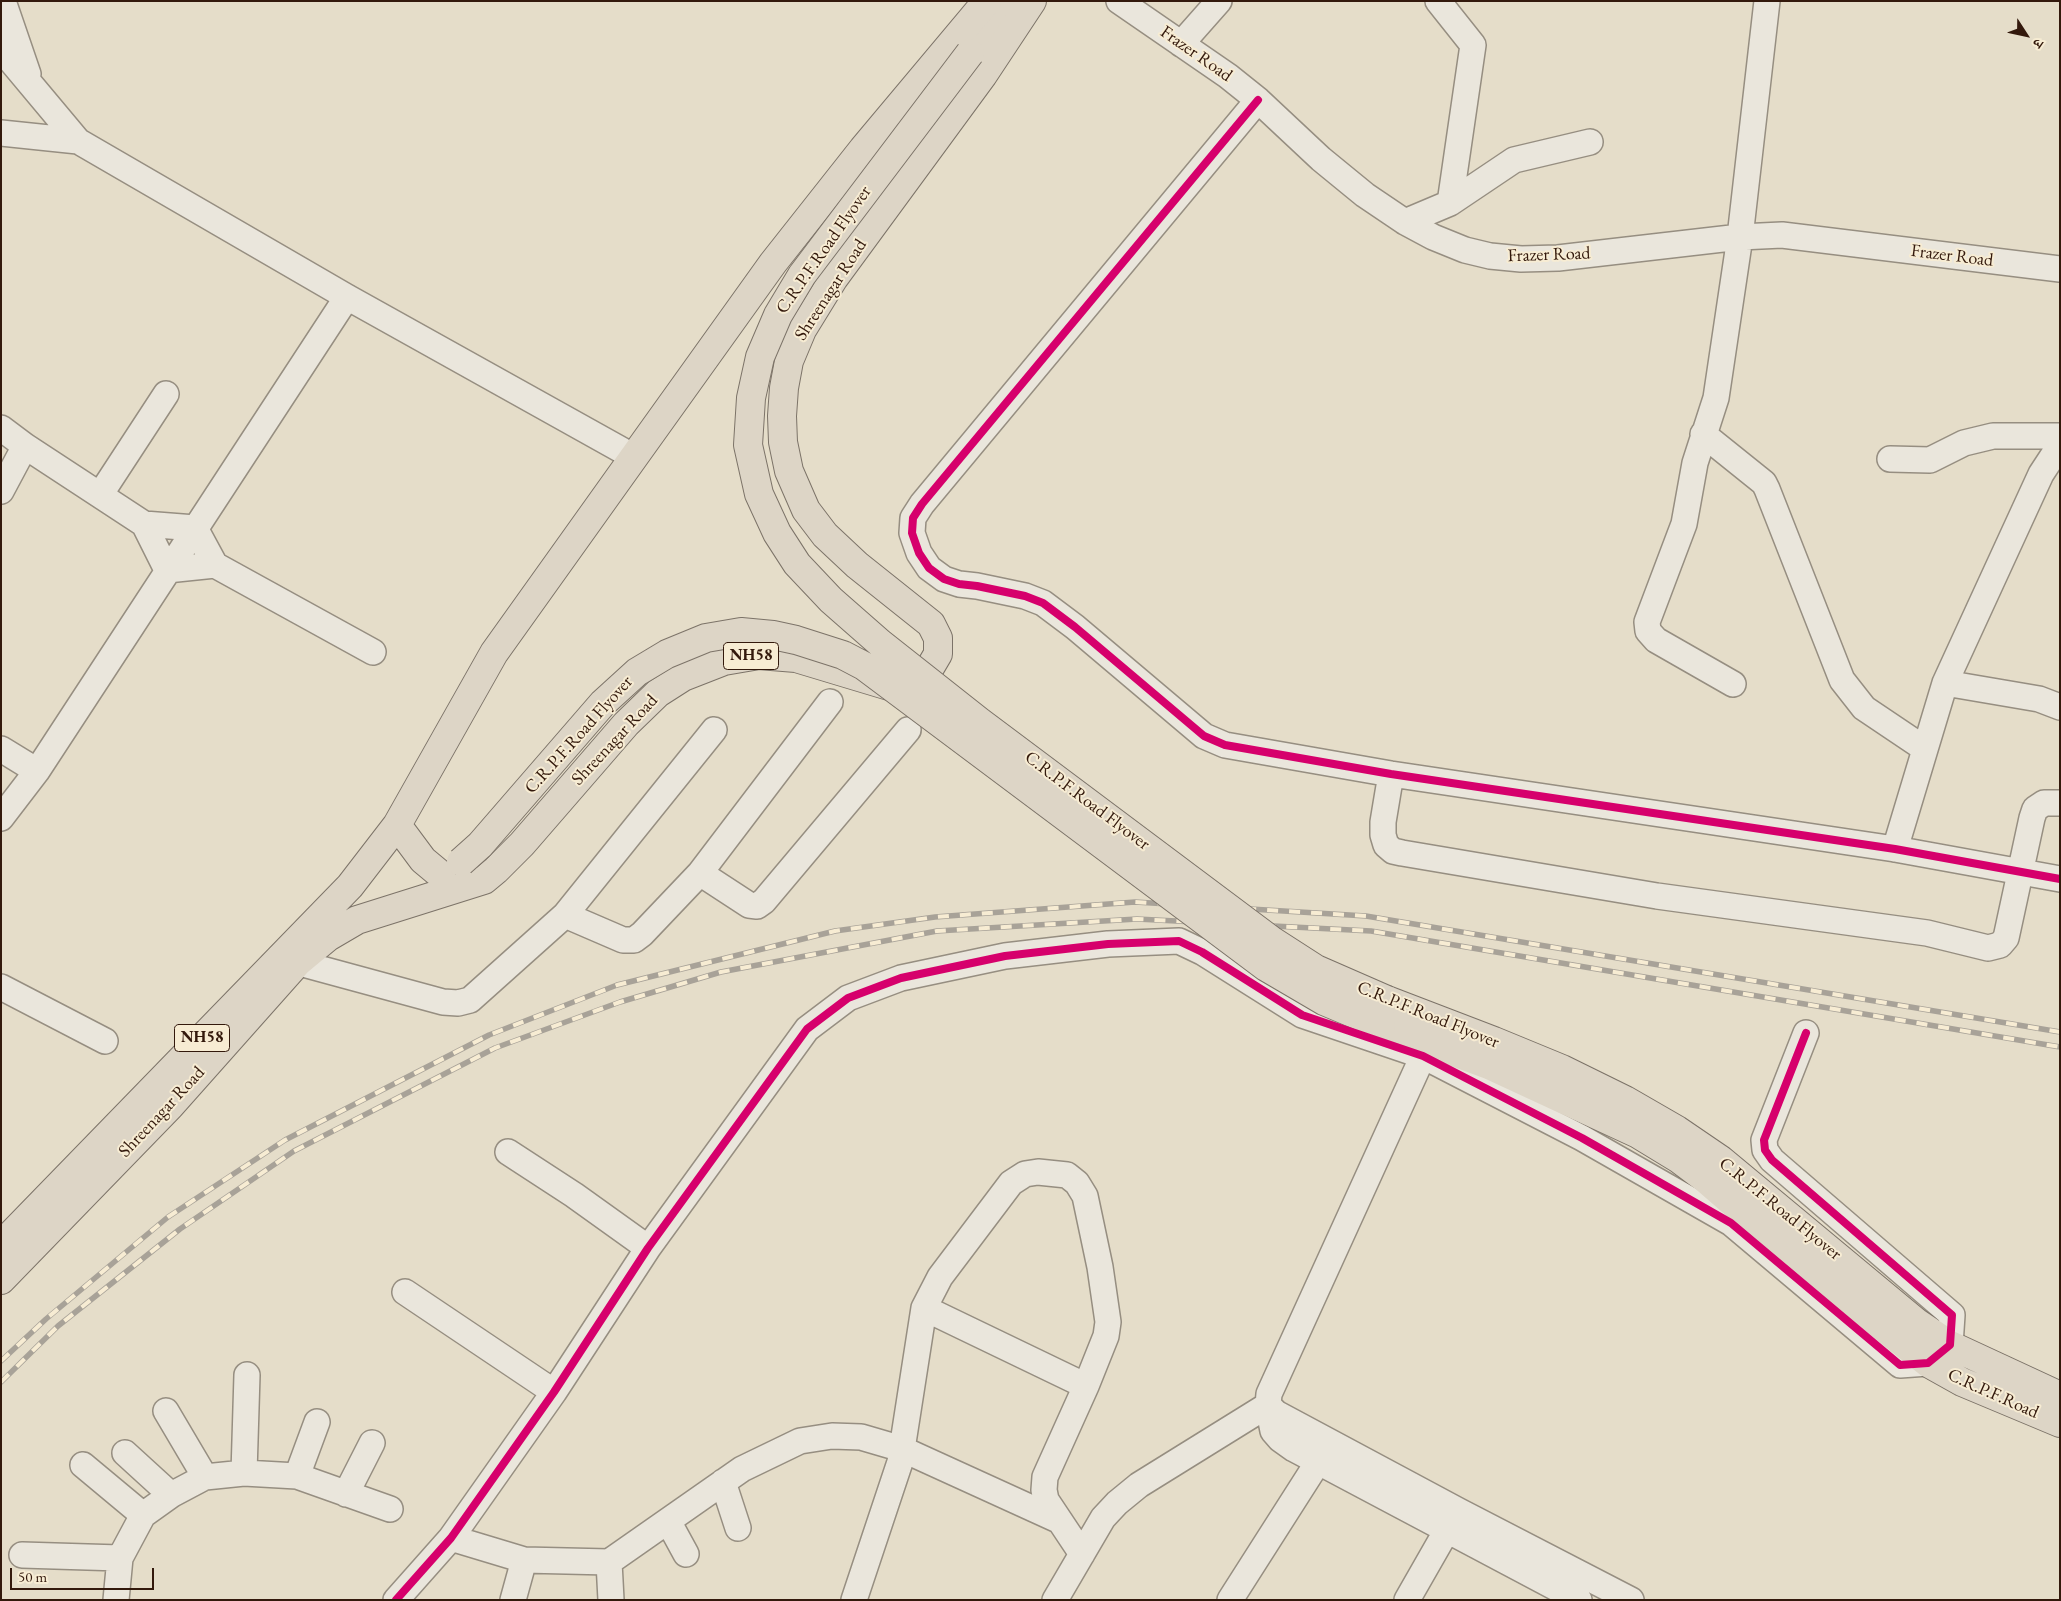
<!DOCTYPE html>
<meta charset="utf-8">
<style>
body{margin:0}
#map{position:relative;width:2061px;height:1601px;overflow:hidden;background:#e5ddc9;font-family:"EB Garamond","Noto Serif Devanagari",serif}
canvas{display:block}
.frame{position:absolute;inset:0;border:2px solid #33190c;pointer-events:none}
.north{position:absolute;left:2001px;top:10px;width:50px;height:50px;-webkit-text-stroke:4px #f7ecd3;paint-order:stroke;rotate:125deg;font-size:14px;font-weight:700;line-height:20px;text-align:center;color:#33190c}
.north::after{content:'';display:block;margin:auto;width:18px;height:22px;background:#33190c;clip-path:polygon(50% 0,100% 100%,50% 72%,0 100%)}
.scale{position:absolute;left:10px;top:1568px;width:144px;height:22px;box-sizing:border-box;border:2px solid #33190c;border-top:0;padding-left:6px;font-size:15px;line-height:18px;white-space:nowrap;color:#33190c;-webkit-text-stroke:4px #f7ecd3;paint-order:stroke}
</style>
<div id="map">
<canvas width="2061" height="1601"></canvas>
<div class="frame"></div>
<div class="north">उ</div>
<div class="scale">50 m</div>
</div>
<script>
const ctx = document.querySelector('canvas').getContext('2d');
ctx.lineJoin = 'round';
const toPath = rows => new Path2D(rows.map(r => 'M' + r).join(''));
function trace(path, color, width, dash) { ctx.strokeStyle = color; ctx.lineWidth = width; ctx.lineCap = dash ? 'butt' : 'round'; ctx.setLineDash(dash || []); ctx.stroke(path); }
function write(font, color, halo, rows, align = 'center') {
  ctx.font = font + ' "EB Garamond",serif'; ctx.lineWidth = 4; ctx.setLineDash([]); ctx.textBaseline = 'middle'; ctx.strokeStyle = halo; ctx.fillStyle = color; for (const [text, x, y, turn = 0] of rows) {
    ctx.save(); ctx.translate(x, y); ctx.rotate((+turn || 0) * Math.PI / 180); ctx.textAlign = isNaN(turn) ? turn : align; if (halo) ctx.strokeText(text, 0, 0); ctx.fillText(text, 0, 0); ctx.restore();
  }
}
const minor = toPath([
 [3,1,28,74],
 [1119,1,1228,76,1258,100,1321,159,1365,195,1405,222,1433,237,1465,250,1490,256,1521,259,1558,258,1740,237,1782,235,2060,269],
 [1438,1,1473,45,1450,203],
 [1181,44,1219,1],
 [1,49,78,141,347,297,634,457],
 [1258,100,922,504,913,518,912,533,919,553,929,568,944,579,959,584,977,586,1025,596,1043,603,1075,627,1204,736,1225,745,1391,774,1895,849,2060,879],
 [1,133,78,141],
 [1405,222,1450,203,1514,160,1590,142],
 [1,428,25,446,144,524,195,528,215,565],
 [1703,434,1764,483,1767,489,1842,680,1864,708,1925,749],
 [1890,459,1930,460,1964,443,1993,436,2060,436],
 [1,491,25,446],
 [100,495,166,394],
 [144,524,167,570,215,565,373,652],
 [1945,683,2039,699,2060,707],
 [1733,684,1656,640,1648,631,1647,622,1684,524,1695,463,1716,398,1740,237,1767,1],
 [1,749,37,771],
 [1391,774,1383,822,1383,835,1386,845,1393,851,1402,853,1657,896,1927,933,1988,948,2000,945,2006,938,2032,818,2035,809,2044,803,2060,803],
 [1,818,37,771,347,297],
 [1895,849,1945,683,2041,474,2060,445],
 [700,873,749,905,757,906,764,901,908,730],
 [565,915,623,940,634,940,642,934,700,873,830,702],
 [281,958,443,1002,458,1003,470,1000,565,915,714,730],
 [1,987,105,1041],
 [1423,1056,1269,1394,1268,1405,1273,1431,1280,1439,1294,1449,1579,1600],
 [508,1152,574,1195,648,1248],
 [405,1292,554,1392],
 [924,1308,1086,1386],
 [1268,1405,1276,1413,1459,1511,1631,1600],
 [166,1411,205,1477],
 [125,1453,171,1495],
 [83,1465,143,1515],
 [244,1473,247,1375],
 [297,1476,317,1422],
 [723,1482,738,1528],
 [346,1494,372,1443],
 [668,1521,686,1554],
 [451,1538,524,1560,609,1562],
 [22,1555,120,1558],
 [116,1600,120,1558,143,1515,171,1495,205,1477,244,1473,297,1476,390,1509],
 [396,1600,451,1538,554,1392,648,1248,807,1029,848,998,901,978,1005,956,1108,944,1179,941,1202,952,1302,1015,1423,1056,1582,1138,1731,1223,1900,1365,1928,1363,1950,1345,1952,1315,1772,1160,1765,1150,1764,1140,1806,1033],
 [513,1600,524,1560],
 [611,1600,609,1562,742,1469,800,1441,832,1436,861,1437,902,1449,1060,1521],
 [854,1600,900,1462,924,1308,940,1277,1011,1183,1025,1174,1038,1172,1067,1175,1077,1183,1085,1196,1100,1267,1108,1322,1106,1336,1086,1386,1045,1477,1044,1490,1046,1500,1082,1554],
 [1055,1600,1103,1518,1117,1503,1139,1485,1268,1405],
 [1230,1600,1318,1462],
 [1407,1600,1447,1530]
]);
const major = toPath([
 [970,53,1005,1],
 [1387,1000,1494,1041,1562,1069,1625,1100,1677,1130,1721,1160,1916,1322,1950,1345,2060,1396],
 [1381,1025,1489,1065,1638,1134,1679,1159,1703,1177,1793,1255,1928,1363,1962,1382,2060,1423]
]);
const highway = toPath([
 [397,825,423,860,441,875],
 [1,1245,350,886,397,825,494,653,634,457,773,263,863,149,987,1],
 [1,1280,170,1106,298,962,328,937,357,920,484,880,496,870,522,844,626,724,658,693,683,677,724,661,759,655,796,658,889,686,905,687,917,683,925,676,938,654,938,638,931,624,857,565,825,535,806,510,789,471,783,442,782,416,784,388,789,361,802,330,834,278,983,75,1032,1]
]);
const rail = toPath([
 [1,1361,46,1319,168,1217,285,1140,489,1035,617,985,835,931,935,917,1135,902,1366,916,2060,1032],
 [1,1382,58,1326,180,1229,294,1151,495,1048,620,1002,721,972,937,931,1137,919,1371,931,2060,1047]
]);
const majorBridge = toPath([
 [970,53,802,275,778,315,760,357,751,398,748,445,759,494,777,533,797,564,831,600,880,643,980,722,1271,940,1316,969,1387,1000],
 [461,862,480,845,603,703,637,672,667,654,706,638,741,632,773,635,796,640,843,655,864,666,1266,967,1324,1001,1381,1025]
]);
const cycleway = toPath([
 [1258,100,922,504,913,518,912,533,919,553,929,568,944,579,959,584,977,586,1025,596,1043,603,1075,627,1204,736,1225,745,1391,774,1895,849,2060,879],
 [396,1600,451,1538,554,1392,648,1248,807,1029,848,998,901,978,1005,956,1108,944,1179,941,1202,952,1302,1015,1423,1056,1582,1138,1731,1223,1900,1365,1928,1363,1950,1345,1952,1315,1772,1160,1765,1150,1764,1140,1806,1033]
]);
const shields = [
 [751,656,55],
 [202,1038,55]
];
const shieldNames = [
 ["NH58",751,656],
 ["NH58",202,1038]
];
const streetNames = [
 ["Frazer Road",1196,54,35],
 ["C.R.P.F.Road Flyover",824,250,-55],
 ["Frazer Road",1549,255,-2],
 ["Frazer Road",1952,256,7],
 ["Shreenagar Road",831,290,-57],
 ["C.R.P.F.Road Flyover",579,735,-48],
 ["Shreenagar Road",615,740,-47],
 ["C.R.P.F.Road Flyover",1087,801,37],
 ["C.R.P.F.Road Flyover",1428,1015,22],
 ["Shreenagar Road",162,1112,-47],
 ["C.R.P.F.Road Flyover",1780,1209,39],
 ["C.R.P.F.Road",1993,1394,24]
];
trace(minor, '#968e81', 28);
trace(major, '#7c7368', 30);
trace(highway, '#7c7368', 30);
trace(minor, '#eae6dc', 25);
trace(major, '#ddd5c6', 28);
trace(highway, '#ddd5c6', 28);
trace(rail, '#a8a298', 5.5);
trace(rail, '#f7ecd3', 4, [11]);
trace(majorBridge, '#7c7368', 30, []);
trace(majorBridge, '#ddd5c6', 28);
trace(cycleway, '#d6006c', 8);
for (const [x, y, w] of shields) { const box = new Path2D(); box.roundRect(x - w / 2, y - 13.5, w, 27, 4); ctx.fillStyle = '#f7ecd3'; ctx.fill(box); trace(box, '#33190c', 1); }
write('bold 16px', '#33190c', null, shieldNames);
write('18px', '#33190c', '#f7ecd3', streetNames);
</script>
